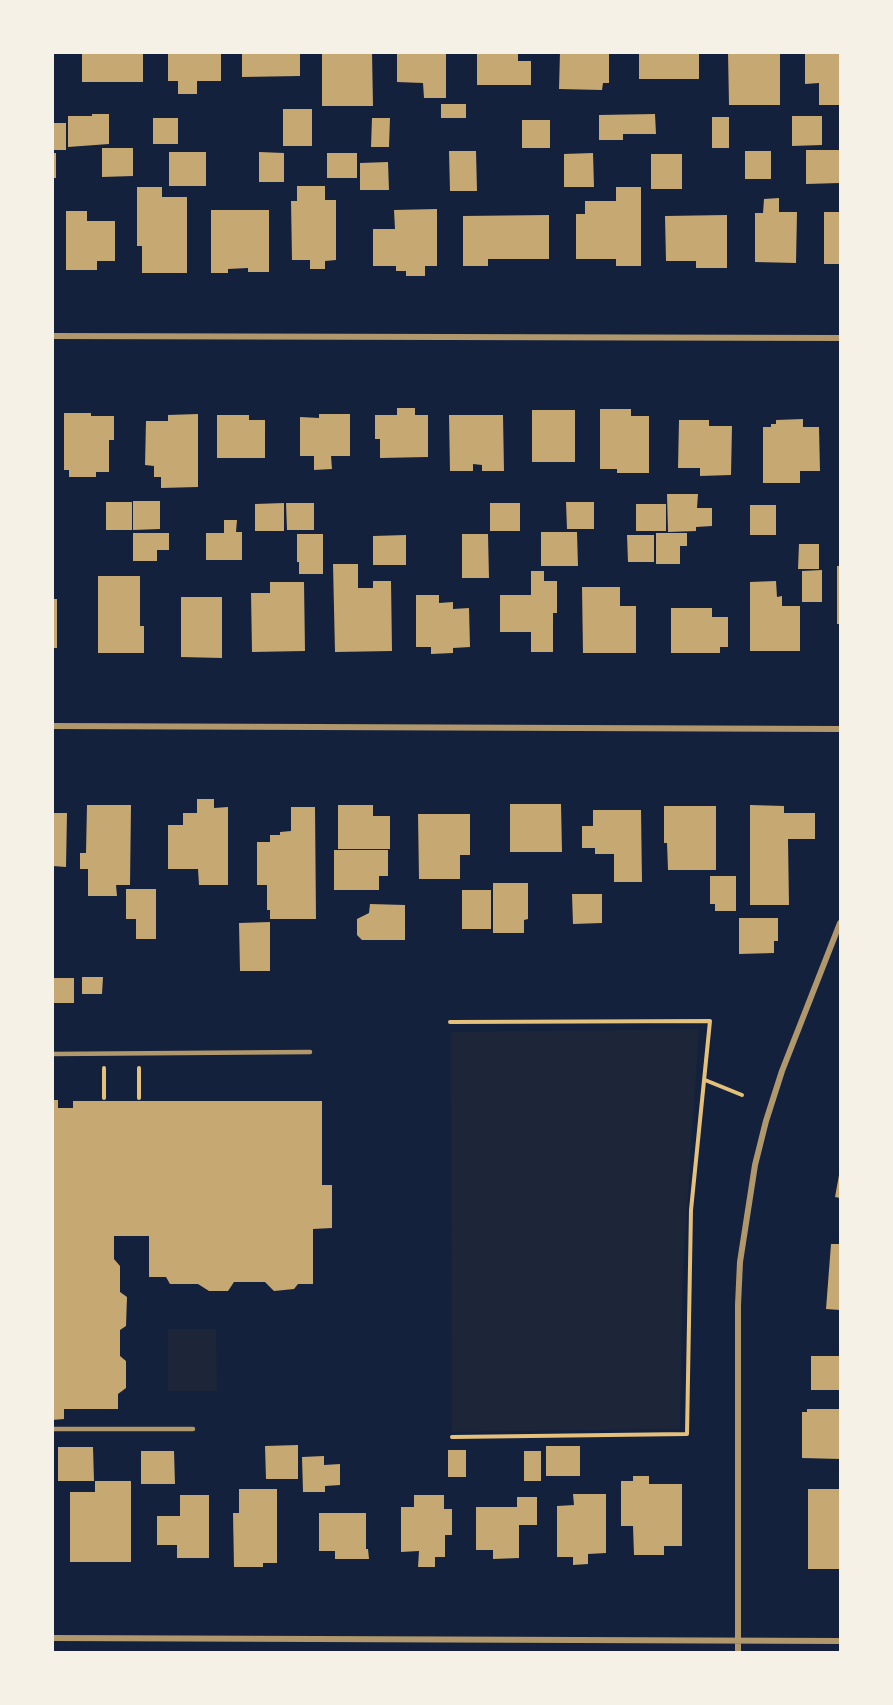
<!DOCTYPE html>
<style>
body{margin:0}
#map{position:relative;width:893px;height:1705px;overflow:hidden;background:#14213d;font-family:Spectral,serif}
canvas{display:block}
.frame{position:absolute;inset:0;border:54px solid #f6f1e7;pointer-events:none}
</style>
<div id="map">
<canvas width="893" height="1705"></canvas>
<div class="frame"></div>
</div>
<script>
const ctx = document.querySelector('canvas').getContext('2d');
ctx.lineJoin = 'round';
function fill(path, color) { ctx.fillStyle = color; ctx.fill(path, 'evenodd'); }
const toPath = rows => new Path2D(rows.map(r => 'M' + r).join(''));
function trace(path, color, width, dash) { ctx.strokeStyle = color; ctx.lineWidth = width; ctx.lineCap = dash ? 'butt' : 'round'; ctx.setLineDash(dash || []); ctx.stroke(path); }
const green = toPath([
 [699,1029,683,1268,680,1429,452,1432,451,1032],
 [168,1329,216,1329,217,1391,168,1391]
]);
const building = toPath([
 [82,52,143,52,143,82,82,82],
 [168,52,221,52,221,81,197,81,197,94,178,94,178,81,168,81],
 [242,52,300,52,300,76,242,77],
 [322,52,372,52,373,106,322,106],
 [397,52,446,52,446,98,424,98,423,83,397,82],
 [477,52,518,52,518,61,531,61,531,85,477,85],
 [560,52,609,52,609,83,603,83,602,90,559,89],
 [639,52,699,52,699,79,639,79],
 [728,52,780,52,780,105,729,105],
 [805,52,840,52,840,105,819,105,819,83,805,84],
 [441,104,466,104,466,118,441,118],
 [283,109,312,109,312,146,283,146],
 [92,114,109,114,109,144,68,147,68,116,92,116],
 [655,114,656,134,623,134,623,140,599,140,599,115],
 [792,116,822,116,822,145,792,146],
 [712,117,729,117,729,148,712,148],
 [153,118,178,118,178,144,153,144],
 [372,118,390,118,389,147,371,147],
 [522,120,550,120,550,148,522,148],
 [52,123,66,123,66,150,52,150],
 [102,148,133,148,133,176,102,177],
 [806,150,840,150,840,183,806,184],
 [449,151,476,151,477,191,450,191],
 [745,151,771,151,771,179,745,179],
 [169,152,206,152,206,186,169,186],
 [259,152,284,153,284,182,259,182],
 [52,153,56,153,56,178,52,178],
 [327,153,357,153,357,178,327,178],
 [593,153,594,187,564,187,564,154],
 [651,154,682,154,682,189,651,189],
 [388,162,389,190,360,190,360,163],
 [297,186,325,186,325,200,336,200,336,260,325,261,325,269,310,269,310,260,292,260,291,201,297,201],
 [137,187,162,187,162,197,187,197,187,273,142,273,142,246,137,246],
 [616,187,641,187,641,266,616,266,616,259,576,259,576,214,585,214,585,201,616,201],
 [779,198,779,212,797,212,796,263,755,262,755,213,763,213,764,199],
 [437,209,437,266,425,266,425,276,406,276,406,271,396,271,396,266,373,266,373,229,395,229,394,210],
 [211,210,269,210,269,272,248,272,248,268,228,269,228,273,211,273],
 [66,211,87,211,87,221,115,221,115,261,97,261,97,270,66,270],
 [824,212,840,212,840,264,824,264],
 [549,215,549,259,488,259,488,266,463,266,463,216],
 [727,215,727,268,696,268,696,261,666,261,665,216],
 [397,408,415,408,415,415,428,415,428,457,380,458,380,439,375,439,375,415,397,415],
 [600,409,631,409,631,416,649,416,649,473,617,473,617,469,600,469],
 [532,410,575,410,575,462,532,462],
 [64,413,91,413,91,416,114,416,114,440,109,440,109,472,96,472,96,477,69,477,69,470,64,470],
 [198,414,198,487,161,488,161,477,154,477,154,466,145,465,146,421,168,421,168,415],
 [319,414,350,414,350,456,331,456,332,469,314,470,314,456,300,456,300,417,319,418],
 [217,415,249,415,249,420,265,420,265,458,217,458],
 [449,415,503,415,504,471,482,471,482,465,473,464,473,471,450,471],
 [803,419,803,427,819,427,820,471,800,471,800,483,763,483,763,427,771,427,771,424,776,424,776,420],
 [679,420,709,420,709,426,732,426,731,475,700,476,700,468,678,468],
 [667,494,698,494,697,508,712,508,712,526,696,527,696,531,668,532],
 [133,501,160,501,160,529,133,530],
 [106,502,132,502,132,530,106,530],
 [566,502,594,502,594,529,567,529],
 [284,503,284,531,255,531,255,504],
 [286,503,314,503,314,530,287,530],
 [490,503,520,503,520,531,490,531],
 [636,504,666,504,666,531,636,531],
 [750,505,776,505,776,535,750,535],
 [224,520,237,520,236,532,242,532,242,560,206,560,206,533,224,533],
 [541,532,577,532,578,566,541,566],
 [133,533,169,533,169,550,157,550,157,561,133,561],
 [656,533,687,533,687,546,680,546,680,564,656,564],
 [297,534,323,534,323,574,299,574,299,562,297,562],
 [462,534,488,534,489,578,462,578],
 [406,535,406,565,373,565,373,536],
 [627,535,654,535,654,562,628,562],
 [799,544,819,544,819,569,798,569],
 [333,564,358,564,358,588,373,588,373,581,391,581,392,651,335,652],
 [837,566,840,566,840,624,837,624],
 [822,570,822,602,802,602,802,571],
 [531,571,544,571,544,581,557,581,557,613,553,613,553,652,531,652,531,632,500,632,500,595,531,595],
 [98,576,140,576,140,626,144,626,144,653,98,653],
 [776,581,777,597,782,596,782,606,800,606,800,651,750,651,750,582],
 [270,582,304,582,305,651,252,652,251,593,270,593],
 [582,587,620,587,620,606,636,606,636,653,583,653],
 [416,595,439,595,439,603,453,602,453,609,469,608,470,647,453,648,453,653,431,654,431,647,416,647],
 [181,597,222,597,222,658,181,657],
 [52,599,57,599,57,648,52,648],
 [671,608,712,608,712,617,728,617,728,647,720,647,720,653,671,653],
 [197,799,214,799,214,808,228,807,228,885,199,885,198,869,168,869,168,825,183,825,183,813,197,813],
 [510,804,561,804,562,852,510,852],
 [87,805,131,805,130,885,116,885,117,896,88,896,88,869,80,869,80,853,86,853],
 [338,805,373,805,373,816,390,816,390,849,338,849],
 [750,805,784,806,784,813,815,813,815,839,788,839,789,905,750,905],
 [664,806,716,806,716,870,668,870,667,843,664,843],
 [291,807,315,807,316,919,270,919,270,910,267,910,267,885,257,885,257,842,270,842,270,835,280,835,280,832,291,831],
 [593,810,641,810,642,882,614,882,614,854,595,854,595,848,582,848,582,826,593,826],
 [52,813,67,813,66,867,52,866],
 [418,814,470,814,470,855,460,855,460,879,419,879],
 [334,850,388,850,388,876,379,876,379,890,334,890],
 [710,876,736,876,736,911,715,911,715,904,710,904],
 [493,883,528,883,528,919,524,920,524,933,493,933],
 [126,889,156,889,156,939,136,939,136,919,126,919],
 [462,890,491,890,491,929,462,929],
 [572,894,602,894,602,923,573,924],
 [370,904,405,905,405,940,362,940,357,935,357,919,369,913],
 [739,918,778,918,778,941,774,941,774,953,739,954],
 [270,922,270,971,240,971,239,923],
 [82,977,103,977,102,994,82,994],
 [52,978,74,978,74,1003,52,1003],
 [52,1100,58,1100,58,1108,73,1108,73,1101,322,1101,322,1185,332,1185,332,1228,313,1229,313,1284,298,1284,294,1289,274,1291,265,1282,234,1282,228,1291,209,1291,198,1284,170,1284,166,1277,149,1277,149,1236,114,1236,114,1259,120,1266,120,1292,127,1297,126,1326,120,1330,120,1356,126,1361,126,1388,118,1394,118,1409,64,1409,64,1419,52,1420],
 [839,1175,840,1175,840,1198,835,1197],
 [831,1244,840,1244,840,1310,826,1309],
 [811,1356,840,1356,840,1390,811,1390],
 [807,1409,840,1409,840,1459,802,1458,802,1412,807,1412],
 [298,1445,298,1479,266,1479,265,1446],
 [546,1446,580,1446,580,1476,546,1476],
 [58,1447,93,1447,94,1481,58,1481],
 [448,1450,466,1450,466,1477,448,1477],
 [141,1451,174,1451,175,1484,141,1484],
 [524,1451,541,1451,541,1481,524,1481],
 [324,1456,324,1465,340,1464,340,1485,325,1486,325,1492,303,1492,302,1457],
 [633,1476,649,1476,649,1484,682,1484,682,1546,664,1546,664,1555,634,1555,633,1526,621,1526,621,1481,633,1481],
 [95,1481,131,1481,131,1562,70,1562,70,1492,95,1492],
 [239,1489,277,1489,277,1563,263,1563,263,1567,234,1567,233,1513,239,1513],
 [808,1489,840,1489,840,1569,808,1569],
 [573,1494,606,1494,606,1553,588,1554,588,1564,573,1565,573,1557,557,1557,557,1506,574,1505],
 [180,1495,209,1495,209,1558,177,1558,177,1545,157,1545,157,1516,180,1516],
 [414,1495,444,1495,444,1509,452,1509,452,1535,445,1535,445,1557,435,1557,435,1567,418,1567,419,1551,401,1552,401,1507,414,1507],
 [517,1497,537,1497,537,1525,519,1525,519,1558,493,1559,493,1550,476,1550,476,1507,517,1507],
 [319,1513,366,1513,366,1549,368,1549,369,1559,335,1559,335,1551,319,1551]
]);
const path = toPath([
 [450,1022,710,1021,691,1210,687,1434,452,1437],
 [104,1068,104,1098],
 [139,1068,139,1098],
 [705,1080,742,1095]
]);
const service = toPath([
 [52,1054,310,1052],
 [52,1429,193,1429]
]);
const minor = toPath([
 [52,336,840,338],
 [52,726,840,729],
 [52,1638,840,1641],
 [738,1652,738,1305,740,1262,755,1165,766,1121,782,1071,840,923]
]);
fill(green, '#1d2539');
fill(building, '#c6a872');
trace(path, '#e5c07b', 4);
trace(service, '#b1986c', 4.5);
trace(minor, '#b1986c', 6);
</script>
